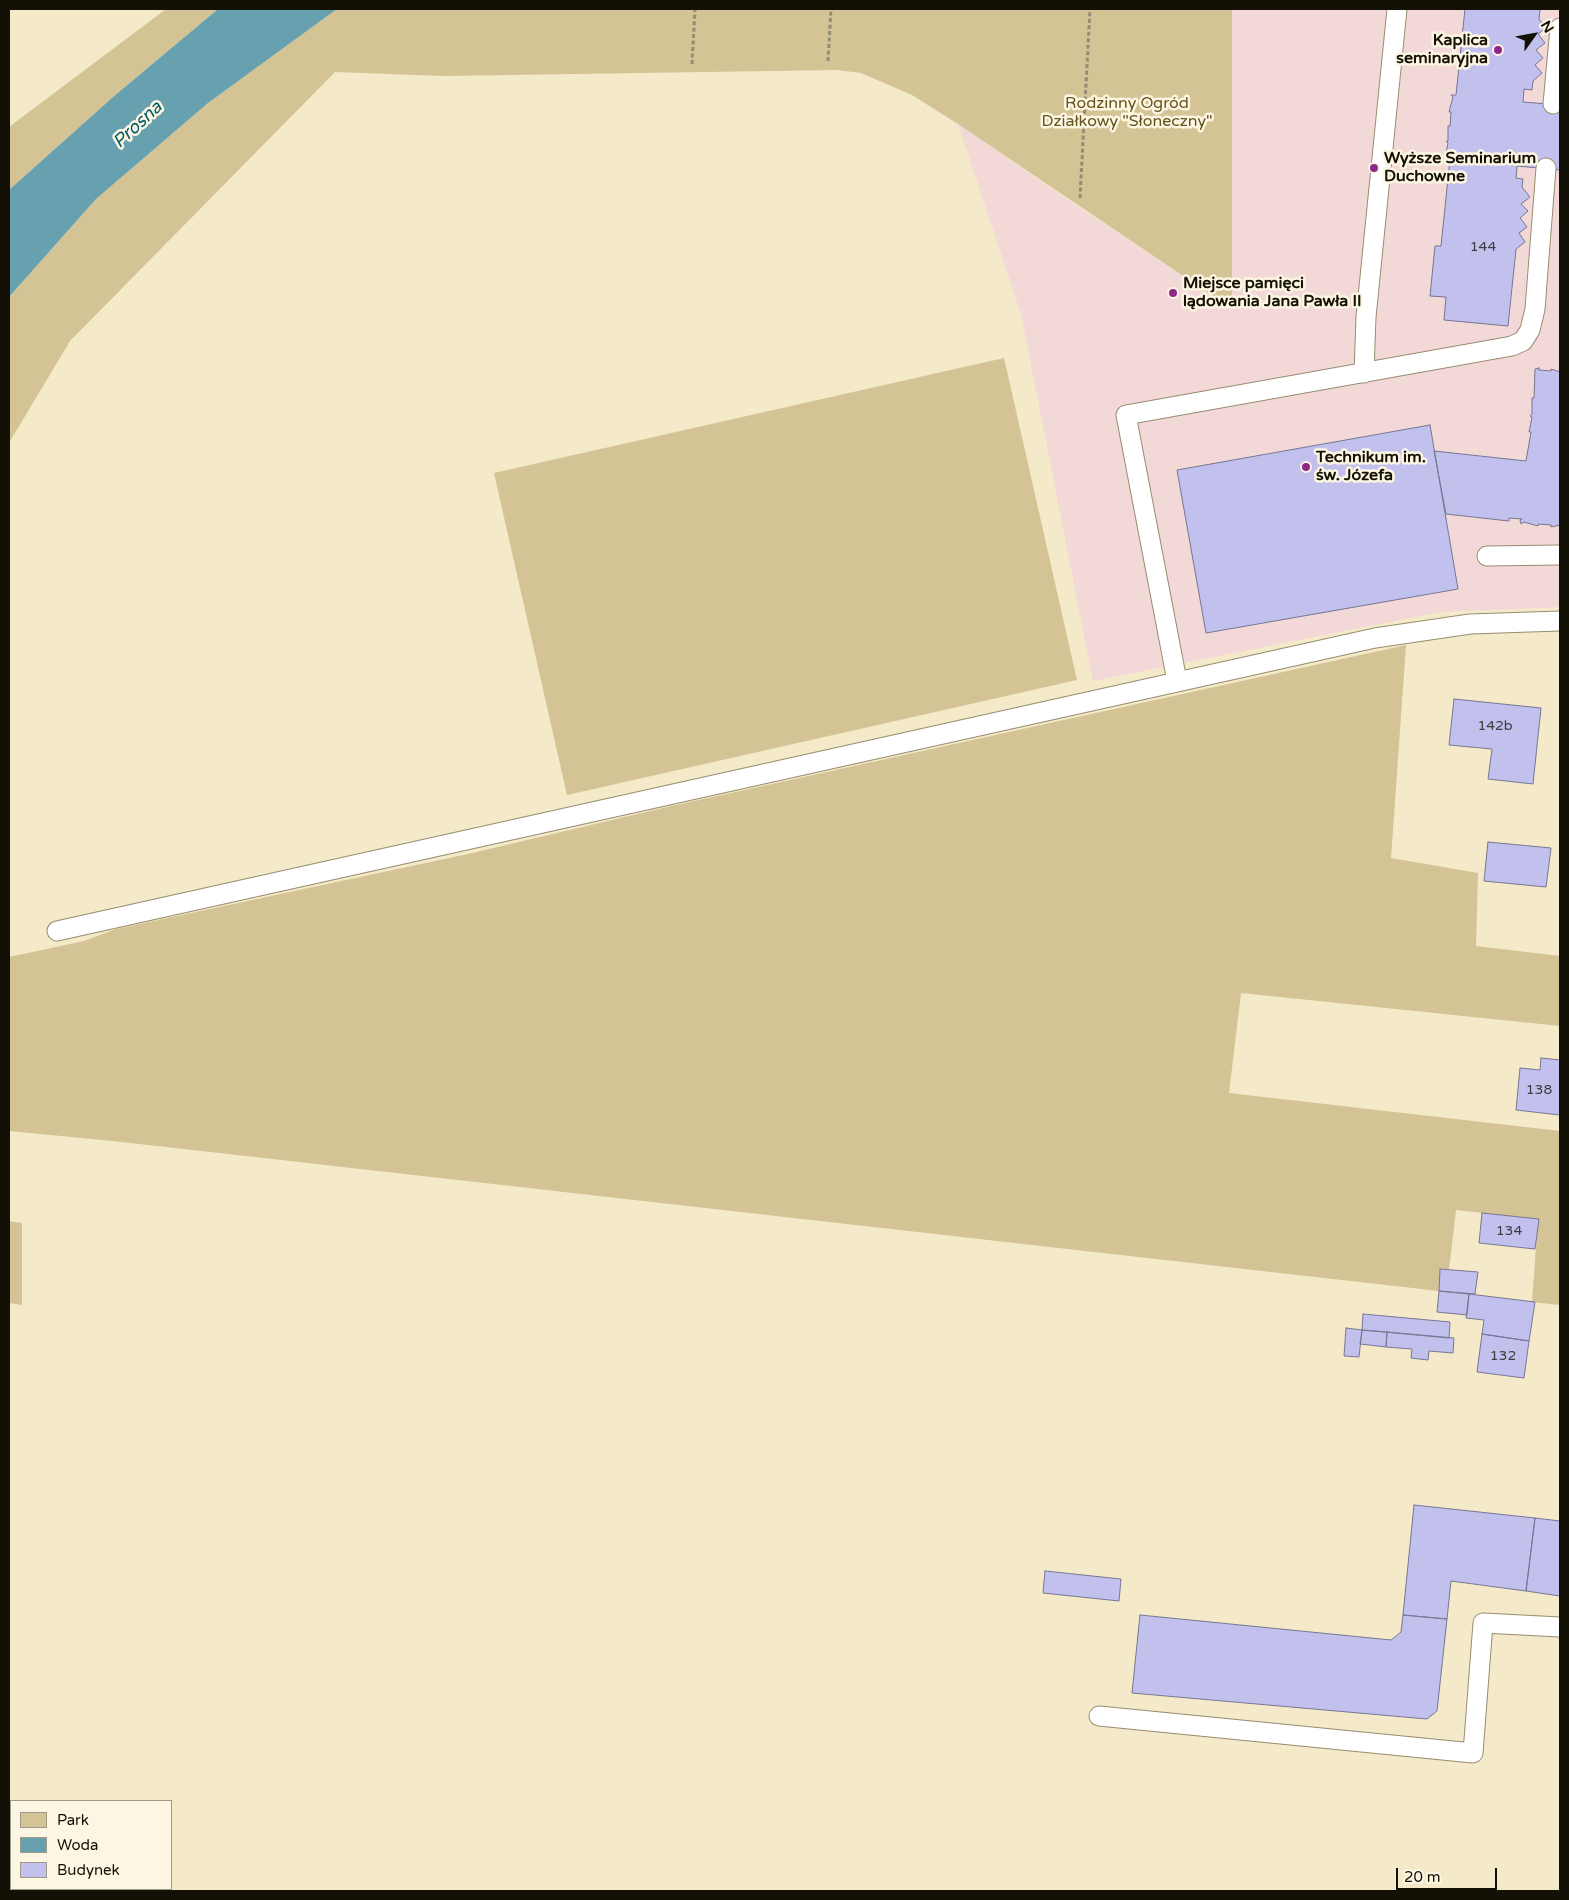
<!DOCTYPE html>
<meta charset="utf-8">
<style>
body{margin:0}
#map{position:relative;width:1569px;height:1900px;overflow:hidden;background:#f4e9c8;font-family:"Varela Round",sans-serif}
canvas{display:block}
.frame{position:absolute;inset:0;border:10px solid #131005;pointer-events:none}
.legend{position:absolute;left:10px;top:1800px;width:162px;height:90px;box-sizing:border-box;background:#fdf6e3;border:1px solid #9f9a8a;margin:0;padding:6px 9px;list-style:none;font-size:15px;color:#131005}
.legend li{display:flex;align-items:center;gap:10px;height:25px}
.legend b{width:25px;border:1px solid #9f9a8a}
.north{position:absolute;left:1509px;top:10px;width:50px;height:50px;-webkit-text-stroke:4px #fdf6e3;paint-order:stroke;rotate:58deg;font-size:14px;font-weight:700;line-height:20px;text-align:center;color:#131005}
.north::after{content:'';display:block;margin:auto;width:18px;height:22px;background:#131005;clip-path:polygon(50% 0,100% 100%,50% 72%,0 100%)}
.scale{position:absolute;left:1396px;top:1868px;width:101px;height:22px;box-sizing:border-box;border:2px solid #131005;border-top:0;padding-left:6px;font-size:15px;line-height:18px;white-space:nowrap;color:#131005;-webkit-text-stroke:4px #fdf6e3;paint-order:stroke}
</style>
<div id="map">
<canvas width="1569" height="1900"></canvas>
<div class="frame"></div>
<ul class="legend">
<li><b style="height:14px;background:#d3c395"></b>Park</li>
<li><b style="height:14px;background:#67a1b0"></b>Woda</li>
<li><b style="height:14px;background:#c2c1ee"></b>Budynek</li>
</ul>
<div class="north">N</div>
<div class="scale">20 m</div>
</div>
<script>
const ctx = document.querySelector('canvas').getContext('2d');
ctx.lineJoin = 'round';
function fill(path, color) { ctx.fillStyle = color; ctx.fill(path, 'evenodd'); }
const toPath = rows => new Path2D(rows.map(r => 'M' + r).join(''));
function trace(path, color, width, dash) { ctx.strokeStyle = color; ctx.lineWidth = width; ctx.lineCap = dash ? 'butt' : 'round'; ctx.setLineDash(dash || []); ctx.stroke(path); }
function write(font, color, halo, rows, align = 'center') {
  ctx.font = font + ' "Varela Round",sans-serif'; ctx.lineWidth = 5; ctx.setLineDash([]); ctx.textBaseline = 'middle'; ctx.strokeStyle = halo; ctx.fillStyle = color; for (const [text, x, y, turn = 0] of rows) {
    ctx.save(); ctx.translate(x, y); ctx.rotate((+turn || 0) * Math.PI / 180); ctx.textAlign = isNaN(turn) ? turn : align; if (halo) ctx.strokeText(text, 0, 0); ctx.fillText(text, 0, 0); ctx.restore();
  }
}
const education = toPath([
 [1232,9,1560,9,1560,607,1440,612,1093,681,1021,314,958,124,1080,208,1232,309]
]);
const green = toPath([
 [166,9,218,9,113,97,9,190,9,127],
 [337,9,1232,9,1232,309,958,124,912,95,861,73,837,70,443,76,335,72,70,341,9,443,9,297,96,199,208,103],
 [1004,358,1077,680,567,795,494,473],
 [1406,645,1391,858,1478,873,1476,946,1560,956,1560,1026,1241,993,1229,1093,1560,1131,1560,1305,1532,1302,1538,1219,1456,1210,1449,1270,1440,1270,1439,1291,113,1141,9,1131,9,957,84,941,116,929,468,854,667,807],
 [9,1221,22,1223,22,1305,9,1303]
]);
const water = toPath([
 [218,9,337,9,208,103,96,199,9,297,9,190,113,97]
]);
const building = toPath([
 [1465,9,1540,9,1539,19,1546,28,1538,34,1545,43,1536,50,1543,58,1535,65,1542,73,1533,81,1532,90,1524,89,1523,102,1560,105,1560,170,1517,166,1516,178,1523,179,1522,187,1530,197,1521,204,1528,211,1520,218,1527,227,1519,233,1525,242,1516,249,1508,326,1444,320,1446,297,1430,296,1435,246,1441,246,1450,159,1445,157,1448,143,1446,141,1448,141,1448,126,1450,126,1451,112,1449,112,1453,97,1451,95,1456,95,1465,9],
 [1539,368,1539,370,1551,371,1551,369,1560,372,1560,525,1551,527,1551,525,1538,524,1538,526,1524,522,1521,524,1520,520,1522,519,1509,518,1509,521,1446,514,1434,451,1526,461,1531,432,1529,432,1532,417,1530,416,1532,414,1532,398,1534,398,1535,369,1539,368],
 [1430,425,1458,589,1206,633,1177,470,1430,425],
 [1454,699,1541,708,1533,784,1488,779,1492,749,1449,745,1454,699],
 [1488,842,1551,848,1546,887,1484,881,1488,842],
 [1541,1058,1560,1060,1560,1115,1516,1110,1520,1068,1540,1070,1541,1058],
 [1482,1213,1539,1219,1535,1249,1479,1243,1482,1213],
 [1440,1269,1478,1272,1475,1294,1439,1291,1440,1269],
 [1439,1291,1469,1294,1467,1315,1437,1312,1439,1291],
 [1469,1294,1535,1302,1529,1341,1482,1334,1484,1320,1466,1318,1469,1294],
 [1363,1314,1450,1322,1449,1338,1362,1330,1363,1314],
 [1346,1328,1362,1330,1359,1357,1344,1356,1346,1328],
 [1362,1330,1387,1332,1386,1347,1360,1344,1362,1330],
 [1387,1332,1454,1338,1453,1353,1429,1351,1428,1360,1411,1358,1412,1349,1386,1347,1387,1332],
 [1482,1334,1529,1341,1524,1378,1477,1372,1482,1334],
 [1414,1505,1535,1518,1526,1591,1451,1581,1447,1619,1403,1615,1414,1505],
 [1535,1518,1560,1521,1560,1596,1526,1591,1535,1518],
 [1045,1571,1121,1579,1119,1601,1043,1593,1045,1571],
 [1140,1615,1391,1640,1401,1632,1403,1615,1447,1619,1437,1711,1427,1719,1132,1693,1140,1615]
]);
const path = toPath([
 [828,61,831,9],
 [692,64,695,9],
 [1080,198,1090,9]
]);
const lane = toPath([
 [1553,104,1560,28],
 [1364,373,1366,317,1397,9],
 [1487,556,1560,555],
 [1177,681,1126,415,1512,346,1523,341,1530,330,1535,309,1546,168],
 [57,931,1375,638,1470,624,1560,621],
 [1099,1716,1473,1753,1483,1623,1560,1627]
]);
const markers = [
 [1498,50,5,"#8f278b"],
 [1374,168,5,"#8f278b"],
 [1173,293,5,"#8f278b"],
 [1306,467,5,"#8f278b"]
];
const numberNames = [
 ["144",1483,247],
 ["142b",1495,726],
 ["138",1539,1090],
 ["134",1509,1231],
 ["132",1503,1356]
];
const poiNames = [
 ["Kaplica",1488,41,"right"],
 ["seminaryjna",1488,59,"right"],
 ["Wyższe Seminarium",1384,159],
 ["Duchowne",1384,177],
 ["Miejsce pamięci",1183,284],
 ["lądowania Jana Pawła II",1183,302],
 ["Technikum im.",1316,458],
 ["św. Józefa",1316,476]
];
const parkNames = [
 ["Rodzinny Ogród",1127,104],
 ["Działkowy \"Słoneczny\"",1127,122]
];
const waterNames = [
 ["Prosna",138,125,-43]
];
fill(education, '#f3d8d8');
fill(green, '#d3c395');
fill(water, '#67a1b0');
fill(building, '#c2c1ee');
trace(building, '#777693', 1);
trace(lane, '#978d6f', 21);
trace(path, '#938c74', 3, [4, 2.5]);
trace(lane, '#fff', 19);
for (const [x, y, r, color] of markers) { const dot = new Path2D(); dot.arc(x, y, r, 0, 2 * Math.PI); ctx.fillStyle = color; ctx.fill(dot); trace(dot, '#fdf6e3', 2); }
write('14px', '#3f3c3f', null, numberNames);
write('bold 16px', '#131005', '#fdf6e3', poiNames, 'left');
write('16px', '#64541d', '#fdf6e3', parkNames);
write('italic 18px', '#025969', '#fdf6e3', waterNames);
</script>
